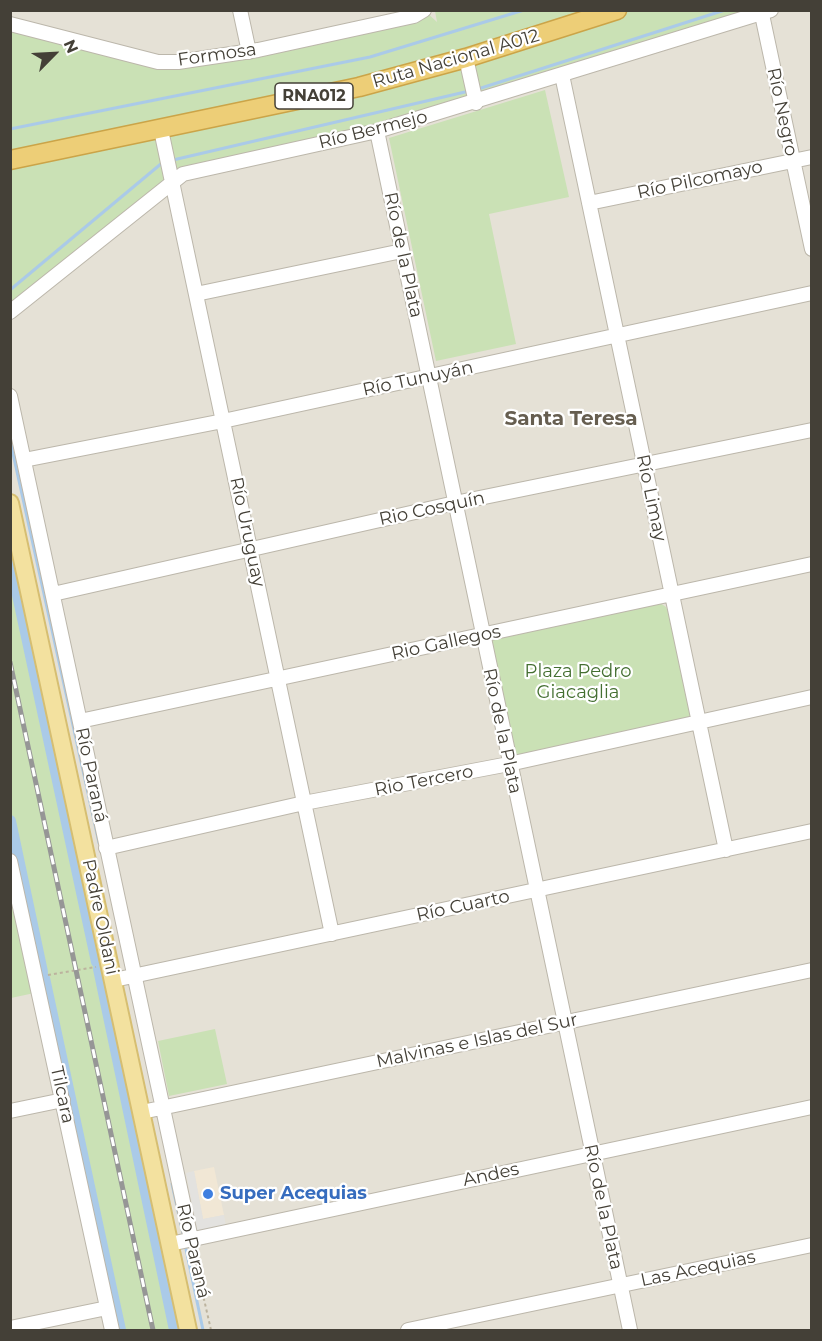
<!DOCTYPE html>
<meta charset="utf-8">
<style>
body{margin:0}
#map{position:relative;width:822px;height:1341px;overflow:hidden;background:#f2efe7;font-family:Montserrat,sans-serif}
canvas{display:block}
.frame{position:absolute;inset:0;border:12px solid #444037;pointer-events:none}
.north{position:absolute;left:24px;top:24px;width:60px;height:60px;-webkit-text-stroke:4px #fff;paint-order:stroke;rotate:66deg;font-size:16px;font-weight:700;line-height:24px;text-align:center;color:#444037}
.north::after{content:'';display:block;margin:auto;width:21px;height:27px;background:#444037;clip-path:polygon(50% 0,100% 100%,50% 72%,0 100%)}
</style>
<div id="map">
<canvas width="822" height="1341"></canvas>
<div class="frame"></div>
<div class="north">N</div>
</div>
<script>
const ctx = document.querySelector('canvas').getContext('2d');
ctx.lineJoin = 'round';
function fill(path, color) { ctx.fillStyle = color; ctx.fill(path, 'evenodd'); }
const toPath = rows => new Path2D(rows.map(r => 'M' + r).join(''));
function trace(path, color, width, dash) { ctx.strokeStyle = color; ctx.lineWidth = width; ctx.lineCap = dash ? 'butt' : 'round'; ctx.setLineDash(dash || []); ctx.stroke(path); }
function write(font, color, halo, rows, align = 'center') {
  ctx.font = font + ' Montserrat,sans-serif'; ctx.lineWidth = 4.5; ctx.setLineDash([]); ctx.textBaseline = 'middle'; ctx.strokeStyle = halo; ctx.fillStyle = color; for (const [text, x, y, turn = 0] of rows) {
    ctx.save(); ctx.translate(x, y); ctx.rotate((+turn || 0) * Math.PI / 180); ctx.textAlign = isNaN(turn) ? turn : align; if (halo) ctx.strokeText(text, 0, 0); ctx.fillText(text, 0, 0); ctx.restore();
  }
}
const residential = toPath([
 [11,11,811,11,811,1330,11,1330]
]);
const commercial = toPath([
 [214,1167,224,1215,203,1219,194,1171]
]);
const green = toPath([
 [425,11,437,22,435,11,771,11,476,103,183,174,11,312,10,24,178,62],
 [545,90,569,197,489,214,516,344,436,361,389,138],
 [10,503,188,1330,112,1330,39,992,11,998],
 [660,603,666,607,669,614,693,714,690,720,516,759,488,639],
 [215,1029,227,1084,169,1096,158,1041]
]);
const parking = toPath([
 [194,1171,203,1219,224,1215,226,1227,198,1233,186,1173]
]);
const stream = toPath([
 [478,89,725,10],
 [10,129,370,57,524,10],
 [173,160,465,92],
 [10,290,162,163],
 [10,440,99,843],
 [172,1184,183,1234],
 [186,1249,203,1330]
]);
const canal = toPath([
 [10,558,97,962],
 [10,821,42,972],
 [99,969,175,1330],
 [44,978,120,1330]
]);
const path = toPath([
 [48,975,96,967],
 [193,1251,211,1330]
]);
const minor = toPath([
 [240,10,249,52],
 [761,10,812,249],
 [10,24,158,62,178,62,258,50,414,16,424,10],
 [466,58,476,103],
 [562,75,726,850],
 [161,130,332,934],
 [377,131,630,1330],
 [589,203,812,157],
 [196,294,402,251],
 [10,312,183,174,377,131,771,10],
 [10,396,191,1239],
 [24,460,223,421,812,293],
 [53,594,455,503,812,430],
 [80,721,812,564],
 [106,848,304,803,509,764,812,697],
 [10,861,112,1330],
 [114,980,812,831],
 [10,1111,63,1100],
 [142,1112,812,970],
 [170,1244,812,1107],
 [10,1328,107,1308],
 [408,1330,812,1245]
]);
const major = toPath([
 [10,503,188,1330]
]);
const highway = toPath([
 [10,160,359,87,466,58,617,10]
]);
const rail = toPath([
 [10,662,153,1330]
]);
const markers = [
 [208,1194,6,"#3f7fe0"]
];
const shields = [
 [314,96,78]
];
const shieldNames = [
 ["RNA012",314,96]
];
const streetNames = [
 ["Formosa",217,55,-8],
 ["Ruta Nacional A012",456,59,-16],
 ["Río Negro",782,112,78],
 ["Río Bermejo",373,130,-14],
 ["Río Pilcomayo",700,180,-12],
 ["Río de la Plata",403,255,78],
 ["Río Tunuyán",418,379,-12],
 ["Río Limay",651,498,78],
 ["Rio Cosquín",432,509,-12],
 ["Río Uruguay",247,532,78],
 ["Rio Gallegos",446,643,-12],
 ["Río de la Plata",502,731,78],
 ["Río Paraná",91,775,78],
 ["Rio Tercero",424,781,-11],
 ["Río Cuarto",463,906,-12],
 ["Padre Oldani",100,917,78],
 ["Malvinas e Islas del Sur",477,1041,-12],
 ["Tilcara",62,1095,78],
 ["Andes",491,1175,-12],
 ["Río de la Plata",603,1207,78],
 ["Río Paraná",193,1251,77],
 ["Las Acequias",698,1269,-12]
];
const parkNames = [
 ["Plaza Pedro",578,672],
 ["Giacaglia",578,693]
];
const shopNames = [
 ["Super Acequias",220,1194]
];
const neighbourhoodNames = [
 ["Santa Teresa",571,419]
];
fill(residential, '#e5e1d6');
fill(commercial, '#f1e7d5');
fill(green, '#cae1b5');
fill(parking, '#e3e2df');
trace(stream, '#aacae8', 3);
trace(canal, '#aacae8', 12);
trace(minor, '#bcb7ab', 16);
trace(major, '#d6be71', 20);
trace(highway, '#cba448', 21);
trace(path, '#bcb39e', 2, [3, 3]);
trace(minor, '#fff', 14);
trace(major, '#f3e19f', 16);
trace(highway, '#edce77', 18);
trace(rail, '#969696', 5);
trace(rail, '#fff', 3, [9]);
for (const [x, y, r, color] of markers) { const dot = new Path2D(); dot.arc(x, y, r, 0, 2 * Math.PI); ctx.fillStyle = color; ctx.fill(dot); trace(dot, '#fff', 2); }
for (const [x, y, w] of shields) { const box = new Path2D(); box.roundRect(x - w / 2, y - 13, w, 26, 4.5); ctx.fillStyle = '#fff'; ctx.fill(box); trace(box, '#444037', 1.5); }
write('bold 16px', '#444037', null, shieldNames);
write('18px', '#444037', '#fff', streetNames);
write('18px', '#446f31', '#fff', parkNames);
write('bold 18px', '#366cbe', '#fff', shopNames, 'left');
write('bold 20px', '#665e50', '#fff', neighbourhoodNames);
</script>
